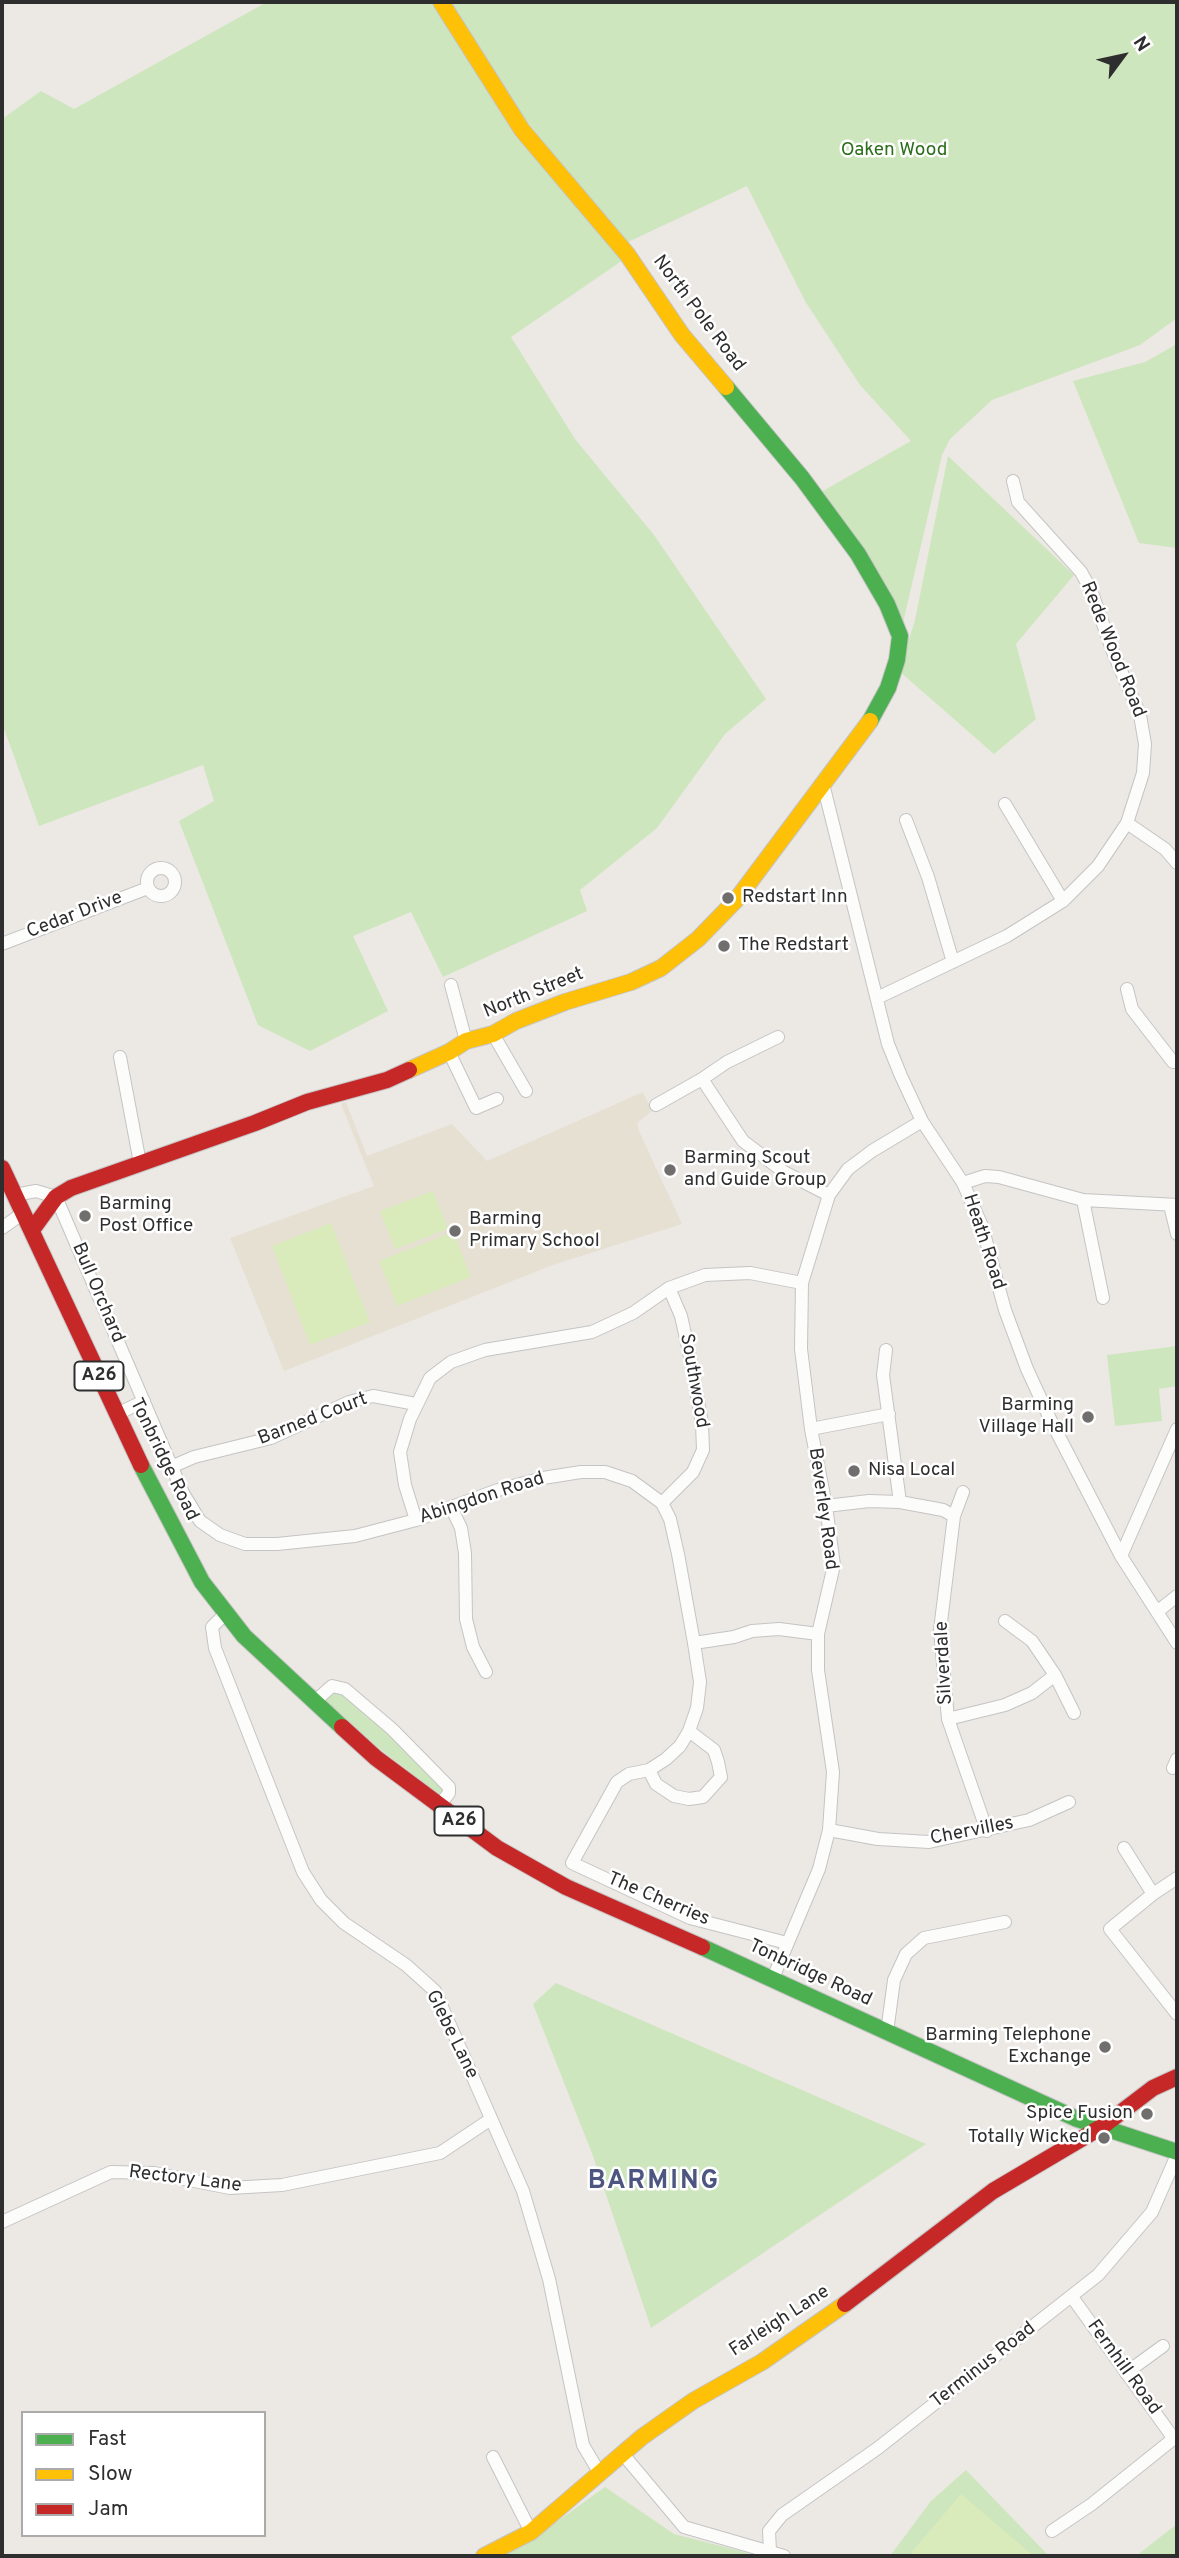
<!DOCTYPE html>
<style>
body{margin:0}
#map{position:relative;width:1179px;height:2558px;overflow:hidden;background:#ece8e4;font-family:Overpass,sans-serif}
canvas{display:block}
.frame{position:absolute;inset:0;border:4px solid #2e2e2e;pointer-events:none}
.legend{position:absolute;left:21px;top:2411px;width:245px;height:126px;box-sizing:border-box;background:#fff;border:2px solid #ababab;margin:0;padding:9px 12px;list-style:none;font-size:21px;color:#2e2e2e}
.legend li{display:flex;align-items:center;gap:14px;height:35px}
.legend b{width:35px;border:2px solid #ababab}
.north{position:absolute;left:1088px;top:21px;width:70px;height:70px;-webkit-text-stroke:5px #fff;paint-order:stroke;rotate:57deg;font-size:19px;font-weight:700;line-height:28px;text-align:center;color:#2e2e2e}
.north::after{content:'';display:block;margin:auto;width:24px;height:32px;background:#2e2e2e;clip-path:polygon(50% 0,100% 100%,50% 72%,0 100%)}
</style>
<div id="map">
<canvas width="1179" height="2558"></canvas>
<div class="frame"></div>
<ul class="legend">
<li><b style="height:9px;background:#4caf50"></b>Fast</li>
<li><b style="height:9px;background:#ffc107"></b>Slow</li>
<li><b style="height:9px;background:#c62828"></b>Jam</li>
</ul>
<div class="north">N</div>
</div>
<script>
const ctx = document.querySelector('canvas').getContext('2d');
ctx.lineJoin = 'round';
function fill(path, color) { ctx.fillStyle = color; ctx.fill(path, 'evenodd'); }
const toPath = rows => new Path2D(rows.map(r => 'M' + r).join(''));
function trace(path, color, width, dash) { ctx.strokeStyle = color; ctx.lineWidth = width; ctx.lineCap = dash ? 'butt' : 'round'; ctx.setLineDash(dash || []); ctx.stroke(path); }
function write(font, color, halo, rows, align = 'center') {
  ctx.font = font + ' Overpass,sans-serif'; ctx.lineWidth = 5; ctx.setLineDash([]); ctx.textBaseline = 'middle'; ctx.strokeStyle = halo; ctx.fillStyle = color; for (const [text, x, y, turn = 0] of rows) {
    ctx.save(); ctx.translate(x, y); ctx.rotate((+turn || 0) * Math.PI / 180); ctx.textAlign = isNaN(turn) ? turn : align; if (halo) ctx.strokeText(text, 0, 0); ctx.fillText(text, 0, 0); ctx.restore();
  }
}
const education = toPath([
 [643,1092,652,1111,637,1123,639,1131,682,1224,553,1265,284,1371,230,1238,374,1186,341,1104,346,1102,367,1156,452,1124,487,1161]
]);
const green = toPath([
 [267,2,432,2,515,136,623,260,511,337,575,439,654,535,766,699,725,734,657,828,580,890,587,911,443,977,411,912,353,936,388,1011,310,1051,258,1025,179,821,214,801,203,765,39,826,2,723,2,119,41,91,74,109],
 [442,2,1177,2,1177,318,1140,345,992,400,950,439,942,455,902,627,821,492,911,441,860,385,805,301,747,186,626,243,508,98],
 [1177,344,1177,548,1139,543,1073,381,1145,362],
 [948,456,1074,575,1016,644,1036,719,994,754,899,671,915,620],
 [1177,1346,1177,1386,1159,1389,1162,1421,1115,1426,1107,1355],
 [335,1689,382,1725,444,1789,443,1794,440,1795,380,1749,327,1702,327,1698],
 [556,1983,926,2144,651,2328,593,2156,533,2004],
 [966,2470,1049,2556,890,2556,931,2501],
 [605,2487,674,2534,748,2553,746,2556,503,2556,530,2541],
 [1177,2524,1177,2556,1136,2556]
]);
const pitch = toPath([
 [433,1191,448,1229,395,1249,380,1211],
 [331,1223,370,1322,310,1345,272,1246],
 [453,1232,471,1277,397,1306,379,1261],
 [961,2494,1034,2556,915,2556,911,2553]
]);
const street = toPath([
 [823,784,888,1044,901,1076,922,1121,963,1183,982,1226,1005,1310,1027,1369,1051,1421,1121,1556,1177,1643],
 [1005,804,1063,901],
 [906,820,928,877,953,962],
 [1127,823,1165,849,1177,863],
 '147 882a14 14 0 1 1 28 0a14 14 0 1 1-28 0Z',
 [2,944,148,888],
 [451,985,466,1041],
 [1127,989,1132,1009,1173,1062,1177,1062],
 [877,998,1007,936,1063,901,1098,866,1127,823,1143,773,1145,744,1140,715,1113,652,1091,590,1081,572,1018,502,1013,481],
 [493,1034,526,1091],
 [449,1052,476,1108,497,1099],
 [120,1057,140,1163],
 [702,1079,743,1141,784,1172,829,1195],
 [656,1105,702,1079,727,1062,778,1037],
 [963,1183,985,1176,999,1177,1083,1200,1177,1205],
 [15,1195,36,1191,56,1197,183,1493,200,1521,220,1535,245,1544,277,1544,355,1536,416,1520,498,1490,543,1478,581,1472,605,1472,632,1481,662,1503,670,1519,678,1554,694,1643,700,1682,697,1708,689,1731,680,1746,666,1759,649,1770,629,1774,617,1782,572,1863,690,1918,787,1943],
 [1083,1200,1103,1298],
 [1170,1205,1177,1234],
 [2,1228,23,1213],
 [886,1350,883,1375,900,1502],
 [117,1414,144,1401],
 [811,1429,889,1414],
 [171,1467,194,1457,271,1438,349,1402,373,1396,416,1404],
 [963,1492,954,1516,940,1630,948,1719,987,1831],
 [662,1503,693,1472,703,1450,702,1423,689,1352,681,1316,669,1288],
 [826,1506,869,1501,900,1502,943,1510,954,1516],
 [451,1507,461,1528,465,1553,466,1619,473,1647,486,1672],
 [416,1520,405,1485,400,1452,410,1419,430,1378,451,1362,485,1350,592,1332,633,1313,669,1288,705,1275,750,1273,802,1283],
 [1121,1556,1177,1429],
 [1158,1611,1177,1596],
 [225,1614,212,1627,215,1648,303,1872,321,1900,344,1923,406,1965,435,1991,523,2191,549,2279,583,2445,599,2472],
 [1005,1621,1032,1641,1055,1675,1074,1713],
 [694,1643,734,1637,752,1631,779,1629,818,1634],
 [314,1702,332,1686,345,1689,392,1729,449,1787,449,1793,439,1806],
 [948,1719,1005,1705,1032,1693,1055,1675],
 [1173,1768,1177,1759],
 [649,1770,656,1784,674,1796,689,1799,703,1797,721,1777,718,1762,714,1750,689,1731],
 [829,1830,878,1839,929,1842,1029,1820,1069,1802],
 [1124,1848,1153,1894],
 [1177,1878,1153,1894,1110,1929,1177,2014],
 [773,1978,819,1869,829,1830,833,1772,818,1670,818,1634,834,1565,826,1506,811,1429,801,1349,802,1283,829,1195,848,1169,872,1151,922,1121],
 [887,2032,894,1980,906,1954,924,1938,1005,1922],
 [2,2222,111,2172,154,2173,230,2188,282,2185,440,2153,491,2119],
 [1072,2297,1174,2439],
 [1126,2373,1163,2346],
 [622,2453,684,2527,784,2556],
 [493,2457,531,2532],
 [1052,2531,1092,2504,1177,2436],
 [770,2551,769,2531,782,2515,878,2448,1098,2275,1152,2212,1177,2155]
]);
const fast = toPath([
 [726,387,802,478,858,554,887,604,900,636,897,660,888,688,870,721],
 [141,1465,202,1582,244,1636,342,1727],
 [702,1947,1077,2119,1177,2152]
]);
const slow = toPath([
 [441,2,522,130,627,254,682,335,726,387],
 [409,1070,449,1052,466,1041,493,1034,516,1021,565,1002,631,982,661,968,698,939,737,899,870,721],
 [484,2556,531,2532,642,2437,693,2401,762,2362,845,2304]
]);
const jam = toPath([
 [2,1168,141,1465],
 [32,1230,56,1197,71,1188,255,1123,307,1102,387,1080,409,1070],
 [342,1727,376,1758,497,1848,566,1887,702,1947],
 [845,2304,993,2191,1103,2126,1153,2088,1177,2077]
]);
const markers = [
 [728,898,7,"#706f6e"],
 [724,946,7,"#706f6e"],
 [670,1170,7,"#706f6e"],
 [85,1216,7,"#706f6e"],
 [455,1231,7,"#706f6e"],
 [1088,1417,7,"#706f6e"],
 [854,1471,7,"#706f6e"],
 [1105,2047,7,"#706f6e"],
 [1147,2114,7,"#706f6e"],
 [1104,2138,7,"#706f6e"]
];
const shields = [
 [99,1376,49],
 [459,1821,49]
];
const shieldNames = [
 ["A26",99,1376],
 ["A26",459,1821]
];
const parkNames = [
 ["Oaken Wood",894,151]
];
const streetNames = [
 ["North Pole Road",698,314,53],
 ["Rede Wood Road",1112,650,68],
 ["Cedar Drive",75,916,-21],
 ["North Street",534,994,-22],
 ["Heath Road",983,1242,72],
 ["Bull Orchard",97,1293,67],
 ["Southwood",693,1381,80],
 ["Barned Court",313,1420,-21],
 ["Tonbridge Road",163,1460,64],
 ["Abingdon Road",482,1499,-18],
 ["Beverley Road",822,1509,82],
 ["Silverdale",945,1663,-93],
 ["Chervilles",972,1832,-11],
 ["The Cherries",658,1900,23],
 ["Tonbridge Road",810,1974,25],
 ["Glebe Lane",451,2035,64],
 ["Rectory Lane",185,2180,7],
 ["Farleigh Lane",780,2322,-33],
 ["Terminus Road",984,2366,-38],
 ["Fernhill Road",1123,2368,54]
];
const poiNames = [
 ["Redstart Inn",742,898],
 ["The Redstart",738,946],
 ["Barming Scout",684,1159],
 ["and Guide Group",684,1181],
 ["Barming",99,1205],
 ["Post Office",99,1227],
 ["Barming",469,1220],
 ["Primary School",469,1242],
 ["Barming",1074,1406,"right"],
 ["Village Hall",1074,1428,"right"],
 ["Nisa Local",868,1471],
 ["Barming Telephone",1091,2036,"right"],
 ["Exchange",1091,2058,"right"],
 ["Spice Fusion",1133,2114,"right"],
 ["Totally Wicked",1090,2138,"right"]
];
const districtNames = [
 ["BARMING",654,2183]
];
fill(education, '#e6e0d3');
fill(green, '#cee6be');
fill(pitch, '#d9eabb');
trace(street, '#c5c4c5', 14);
trace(fast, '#c5c4c5', 18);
trace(slow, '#c5c4c5', 18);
trace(jam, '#c5c4c5', 18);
trace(street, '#fcfcfb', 12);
trace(fast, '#4caf50', 16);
trace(slow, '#ffc107', 16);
trace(jam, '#c62828', 16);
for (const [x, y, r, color] of markers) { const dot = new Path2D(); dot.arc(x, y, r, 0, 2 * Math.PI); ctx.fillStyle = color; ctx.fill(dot); trace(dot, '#fff', 2.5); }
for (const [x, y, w] of shields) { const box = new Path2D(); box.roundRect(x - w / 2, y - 14.5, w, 29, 5); ctx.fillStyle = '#fff'; ctx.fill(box); trace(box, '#2e2e2e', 2); }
write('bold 18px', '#2e2e2e', null, shieldNames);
write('19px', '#2c6e1b', '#fff', parkNames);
write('19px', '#2e2e2e', '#fff', streetNames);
write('19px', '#2e2e2e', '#fff', poiNames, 'left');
ctx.letterSpacing = '2px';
write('bold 26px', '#4d5680', '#fff', districtNames);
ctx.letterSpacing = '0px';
</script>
